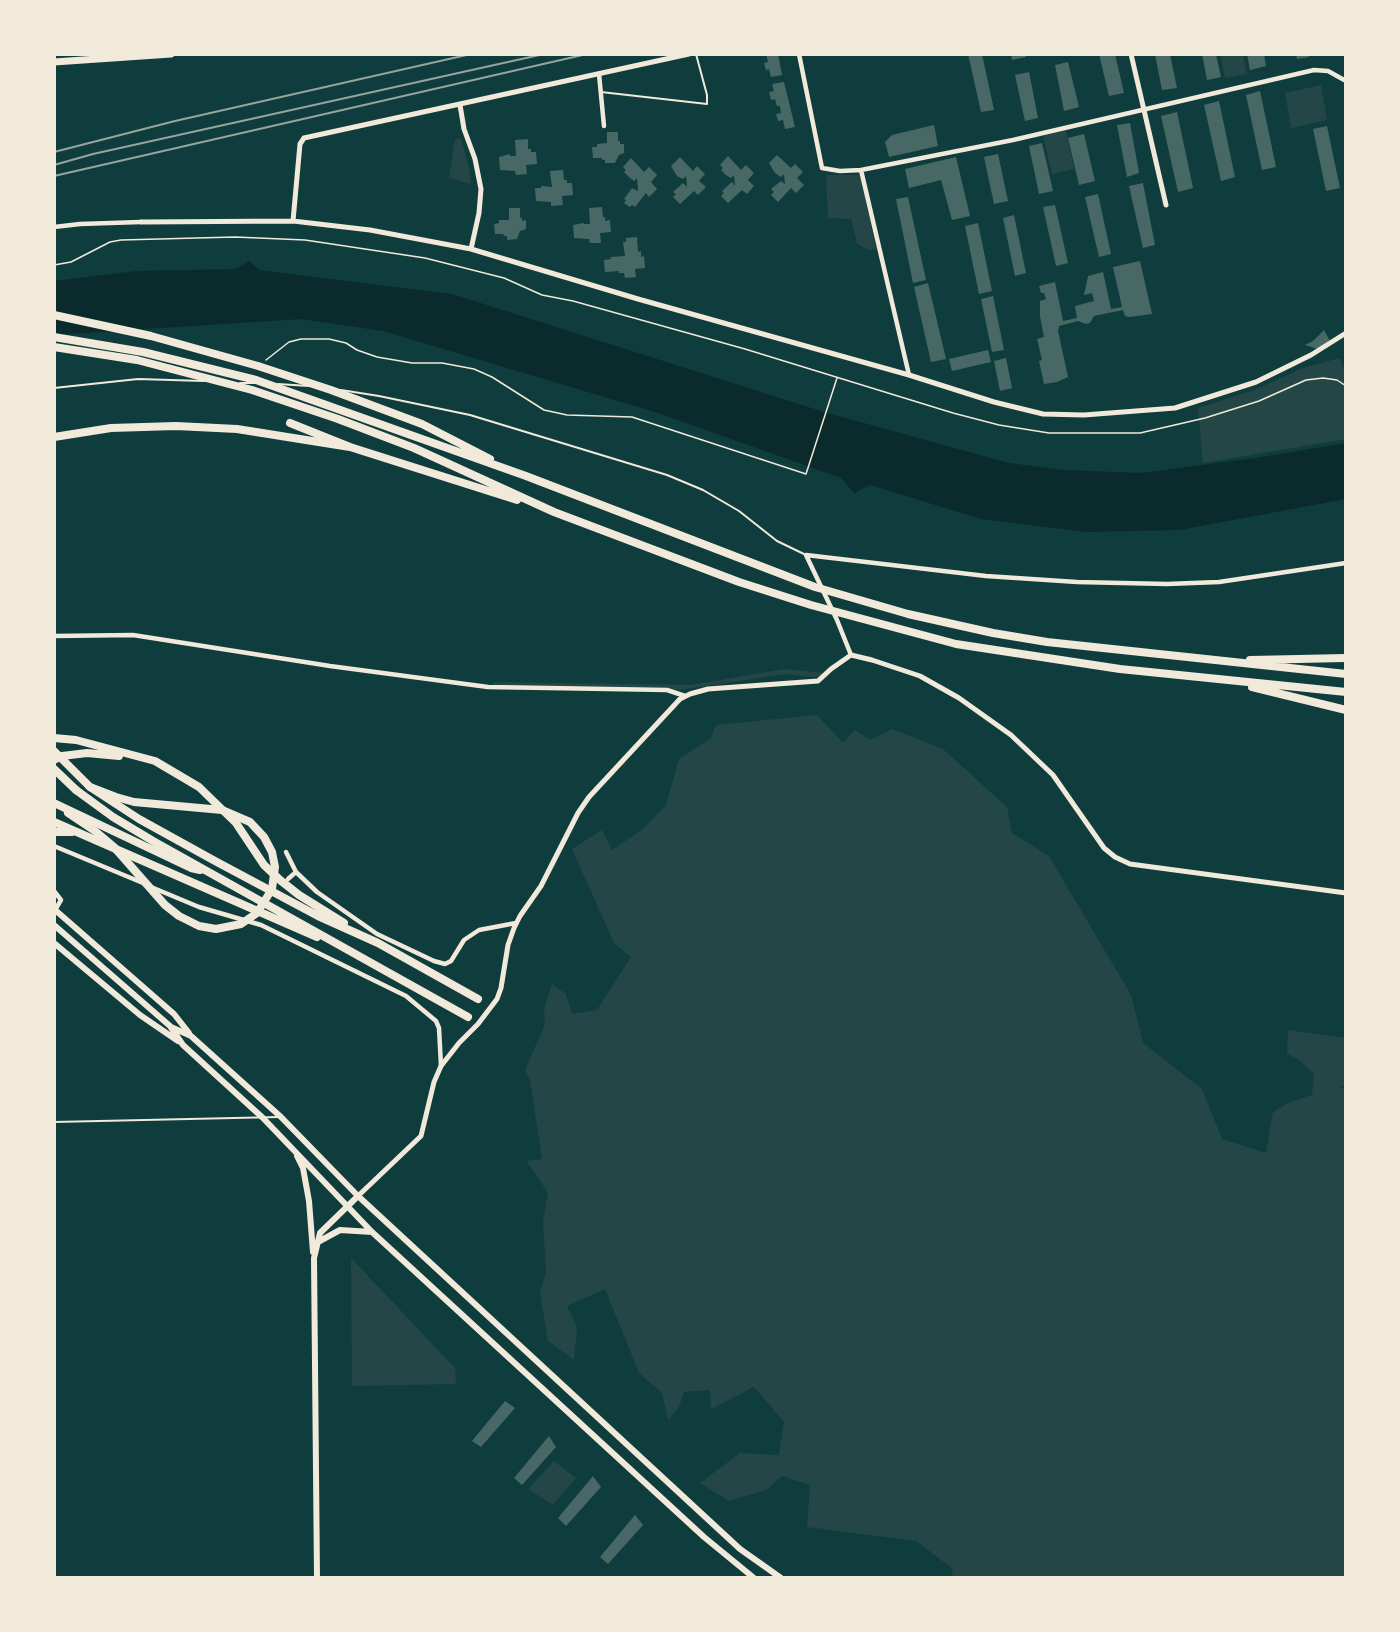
<!DOCTYPE html>
<style>
body{margin:0}
#map{position:relative;width:1400px;height:1632px;overflow:hidden;background:#0f3d3e;font-family:"Asap Condensed",sans-serif}
canvas{display:block}
.frame{position:absolute;inset:0;border:56px solid #f1e9da;pointer-events:none}
</style>
<div id="map">
<canvas width="1400" height="1632"></canvas>
<div class="frame"></div>
</div>
<script>
const ctx = document.querySelector('canvas').getContext('2d');
ctx.lineJoin = 'round';
function fill(path, color) { ctx.fillStyle = color; ctx.fill(path, 'evenodd'); }
const toPath = rows => new Path2D(rows.map(r => 'M' + r).join(''));
function trace(path, color, width, dash) { ctx.strokeStyle = color; ctx.lineWidth = width; ctx.lineCap = dash ? 'butt' : 'round'; ctx.setLineDash(dash || []); ctx.stroke(path); }
const green = toPath([
 [1220,54,1243,54,1247,74,1225,78],
 [1321,85,1327,120,1291,128,1285,93],
 [1066,130,1074,169,1052,174,1043,136],
 [461,138,469,168,471,184,449,178,455,139],
 [826,175,860,175,876,249,869,250,857,244,851,219,828,218],
 [1340,358,1346,375,1346,439,1203,463,1198,408,1254,390,1303,368],
 [784,669,825,673,819,677,812,677,785,674,680,690,493,688,493,682,691,685],
 [817,715,843,743,855,730,870,740,892,729,943,749,1007,807,1012,833,1049,856,1131,995,1143,1043,1202,1089,1222,1139,1266,1153,1273,1112,1290,1102,1312,1095,1314,1074,1300,1061,1287,1053,1288,1030,1346,1038,1346,1086,1339,1087,1346,1089,1346,1578,951,1578,953,1569,916,1541,807,1527,810,1485,782,1476,766,1490,729,1501,700,1483,740,1453,779,1455,784,1422,754,1387,711,1409,710,1390,684,1392,679,1407,668,1420,662,1393,639,1373,605,1289,567,1306,577,1327,574,1360,548,1341,540,1293,546,1272,543,1221,548,1193,527,1161,542,1159,530,1080,525,1070,545,1024,544,1009,552,984,566,994,572,1014,597,1010,631,957,614,943,572,849,602,830,612,850,643,829,666,805,679,759,711,738,716,725],
 [351,1258,455,1368,456,1384,352,1386],
 [554,1461,576,1478,553,1505,528,1489]
]);
const water = toPath([
 [249,261,259,270,452,294,824,412,1009,463,1063,470,1141,473,1255,458,1346,443,1346,499,1180,530,1086,532,981,519,870,485,854,493,841,478,655,412,383,331,301,319,54,335,54,281,137,271,235,269]
]);
const building = toPath([
 [766,54,778,54,782,75,771,77,769,69,766,70,764,63,768,62],
 [968,54,982,54,994,110,981,112],
 [1011,54,1026,54,1026,57,1012,60],
 [1099,54,1115,54,1124,93,1109,96],
 [1155,54,1170,54,1177,88,1162,90],
 [1202,54,1216,54,1221,77,1207,80],
 [1247,54,1264,54,1266,66,1250,70],
 [1296,54,1309,54,1309,57,1297,59],
 [1068,62,1079,107,1064,111,1055,65],
 [1029,72,1038,118,1025,121,1015,75],
 [784,82,795,127,785,129,783,120,778,121,776,114,781,113,780,106,777,106,775,99,771,100,769,92,774,91,772,84],
 [1260,91,1276,167,1262,170,1246,95],
 [1219,101,1235,177,1221,181,1204,105],
 [1177,112,1193,188,1178,192,1161,116],
 [1130,123,1139,173,1127,177,1117,125],
 [934,125,938,146,889,157,885,142,892,135],
 [1327,126,1340,188,1326,191,1313,129],
 [607,132,618,132,618,141,620,141,620,144,624,144,624,153,619,155,615,163,605,163,605,160,602,160,602,158,593,158,592,147,597,147,597,144,607,143],
 [1084,134,1095,181,1079,185,1068,138],
 [528,139,528,149,531,149,531,152,536,152,537,164,526,165,527,174,516,175,515,171,500,170,499,157,510,154,510,156,516,156,515,140],
 [1042,143,1053,191,1039,194,1029,146],
 [998,154,1008,201,994,204,984,157],
 [777,155,791,168,795,164,803,172,797,178,804,185,796,193,791,188,778,202,771,195,774,192,771,189,781,181,785,184,784,174,781,177,775,173,769,163],
 [728,156,741,170,746,165,754,173,748,180,754,186,747,194,742,190,728,203,721,196,724,193,722,191,732,182,735,186,734,175,731,178,726,175,721,170,723,168,720,165],
 [680,157,693,171,697,166,705,174,699,181,706,187,698,195,694,191,680,204,673,197,676,194,673,192,683,183,687,187,686,176,683,179,677,176,671,166],
 [956,157,970,216,952,220,941,180,909,188,905,169],
 [631,158,644,172,649,167,657,175,651,182,657,189,649,197,646,193,635,207,632,205,630,207,624,203,626,200,624,199,632,188,638,191,637,178,634,181,629,177,624,172,626,170,623,167],
 [563,170,564,180,567,180,567,183,572,183,573,195,562,196,563,205,551,206,551,202,536,201,535,188,541,188,541,186,552,187,550,171],
 [1143,183,1155,245,1143,248,1129,186],
 [1098,194,1111,254,1099,257,1085,197],
 [908,197,926,280,913,283,896,199],
 [1055,205,1068,263,1056,266,1043,207],
 [602,207,603,217,605,217,605,221,610,220,611,232,600,233,601,243,590,243,589,239,574,238,573,225,584,223,584,224,590,224,589,208],
 [509,208,520,208,520,218,522,218,522,221,526,220,526,229,520,231,517,239,507,240,507,236,504,236,503,234,495,234,494,224,499,223,499,220,509,220],
 [1014,215,1026,273,1015,276,1003,218],
 [978,223,992,291,979,294,965,226],
 [637,237,638,252,641,251,641,257,644,256,645,268,635,269,636,277,625,278,624,273,619,273,619,271,605,272,604,260,611,259,610,257,625,256,623,242,626,242,626,238],
 [1140,261,1152,314,1129,317,1125,316,1123,310,1094,316,1090,323,1086,324,1078,321,1059,326,1058,331,1068,377,1057,382,1044,384,1039,361,1042,360,1037,339,1044,337,1040,316,1040,301,1046,299,1044,293,1041,293,1039,286,1055,282,1063,321,1077,318,1075,306,1094,301,1092,293,1084,295,1088,276,1103,272,1111,309,1122,307,1113,267],
 [928,283,946,359,931,362,914,287],
 [993,296,1004,350,992,352,981,299],
 [1324,330,1330,341,1317,349,1305,345,1313,341],
 [988,350,991,362,952,371,949,359],
 [1006,358,1012,388,1000,391,994,361],
 [505,1401,515,1408,481,1447,472,1441],
 [549,1436,556,1447,522,1485,514,1478],
 [593,1476,601,1487,566,1526,558,1518],
 [635,1515,643,1525,608,1564,600,1557]
]);
const path = toPath([
 [54,265,71,262,110,242,121,240,235,237,305,240,425,258,504,278,542,295,573,301,745,349,953,413,999,425,1049,433,1140,433,1205,418,1259,401,1306,380,1323,378,1337,380,1346,386],
 [266,360,289,342,301,339,329,339,346,343,357,350,377,357,412,363,442,363,474,369,492,377,544,410,567,415,632,417,806,474,837,378]
]);
const service = toPath([
 [601,92,707,104,707,95,696,54],
 [240,383,255,383],
 [278,384,309,386],
 [54,388,138,379,204,381],
 [341,390,379,396,470,415,667,475,703,490,739,511,777,541,806,555],
 [54,1122,279,1117]
]);
const minor = toPath([
 [799,54,822,168,840,171,861,170,1013,140,1314,70,1328,71,1346,81],
 [599,74,604,126],
 [861,170,909,375],
 [54,227,80,224,141,222],
 [806,555,986,576,1077,582,1167,584,1219,582,1346,563],
 [806,555,837,620,851,655],
 [54,636,133,635,330,666,488,687,667,690,685,696],
 [54,846,143,883],
 [286,852,296,872,317,892,377,934,434,961,445,964,451,961,464,940,479,930,516,923],
 [288,879,296,872],
 [151,887,199,907,261,925,406,996,436,1021,439,1028,441,1066],
 [54,891,61,900,55,910]
]);
const tertiary = toPath([
 [1131,54,1166,205],
 [460,105,464,129,475,159,481,189,479,213,471,249],
 [293,221,300,144,304,138,689,54],
 [141,222,293,221,370,230,471,249,638,299,909,375,994,402,1043,414,1084,415,1175,408,1256,382,1311,355,1346,333],
 [358,1196,421,1136,434,1082,441,1066,459,1043,478,1024,497,999,501,988,508,945,514,928,520,916,541,886,578,813,589,797,680,699,690,694,708,689,818,681,831,669,851,655,872,660,920,676,959,698,1011,735,1053,775,1104,848,1115,857,1130,864,1346,893]
]);
const secondary = toPath([
 [54,909,174,1014,189,1033],
 [54,925,170,1026,183,1045,263,1118,372,1232,704,1537,754,1578],
 [54,943,140,1015,178,1041],
 [171,1027,191,1036,281,1117,358,1196,740,1549,781,1578],
 [297,1156,303,1168,309,1201,313,1252],
 [318,1242,340,1230,372,1232],
 [317,1578,314,1258,320,1233,358,1196]
]);
const primary = toPath([
 [54,62,171,54]
]);
const trunk = toPath([
 [54,751,90,787,116,797,134,802,222,810,250,822,264,837,272,852,275,867,272,889,257,913,241,924,216,929,199,926,179,916,165,905,114,847,95,831,68,813],
 [54,769,76,790]
]);
const motorway = toPath([
 [54,315,151,336,258,366,331,390,422,424,490,459],
 [54,337,143,352,256,380,526,476,815,587,908,614,993,633,1047,642,1346,674],
 [54,347,137,360,252,390,338,419,414,448,554,512,739,582,811,605,956,644,1120,669,1346,692],
 [290,423,350,447,517,500],
 [54,437,111,428,176,426,237,429,350,447],
 [1250,660,1346,658],
 [1252,687,1346,710],
 [54,738,76,740,155,761,199,787,236,823,264,865,280,880,299,895,344,923],
 [54,760,62,756,87,753,119,756],
 [90,787,139,819,215,861,318,916,378,943,478,999],
 [76,790,113,817,153,841,468,1017],
 [54,803,191,868,200,870],
 [54,822,317,937],
 [54,832,72,832]
]);
const rail = toPath([
 [54,152,175,121,471,54],
 [54,165,93,154,544,54],
 [54,176,587,54]
]);
fill(green, '#244646');
fill(water, '#0a2a2b');
fill(building, '#486865');
trace(path, '#f1e9da', 1.5);
trace(service, '#f1e9da', 2);
trace(minor, '#f1e9da', 4.5);
trace(tertiary, '#f1e9da', 5);
trace(secondary, '#f1e9da', 6);
trace(primary, '#f1e9da', 7);
trace(trunk, '#f1e9da', 8);
trace(motorway, '#f1e9da', 8);
trace(rail, '#97a49c', 2);
</script>
